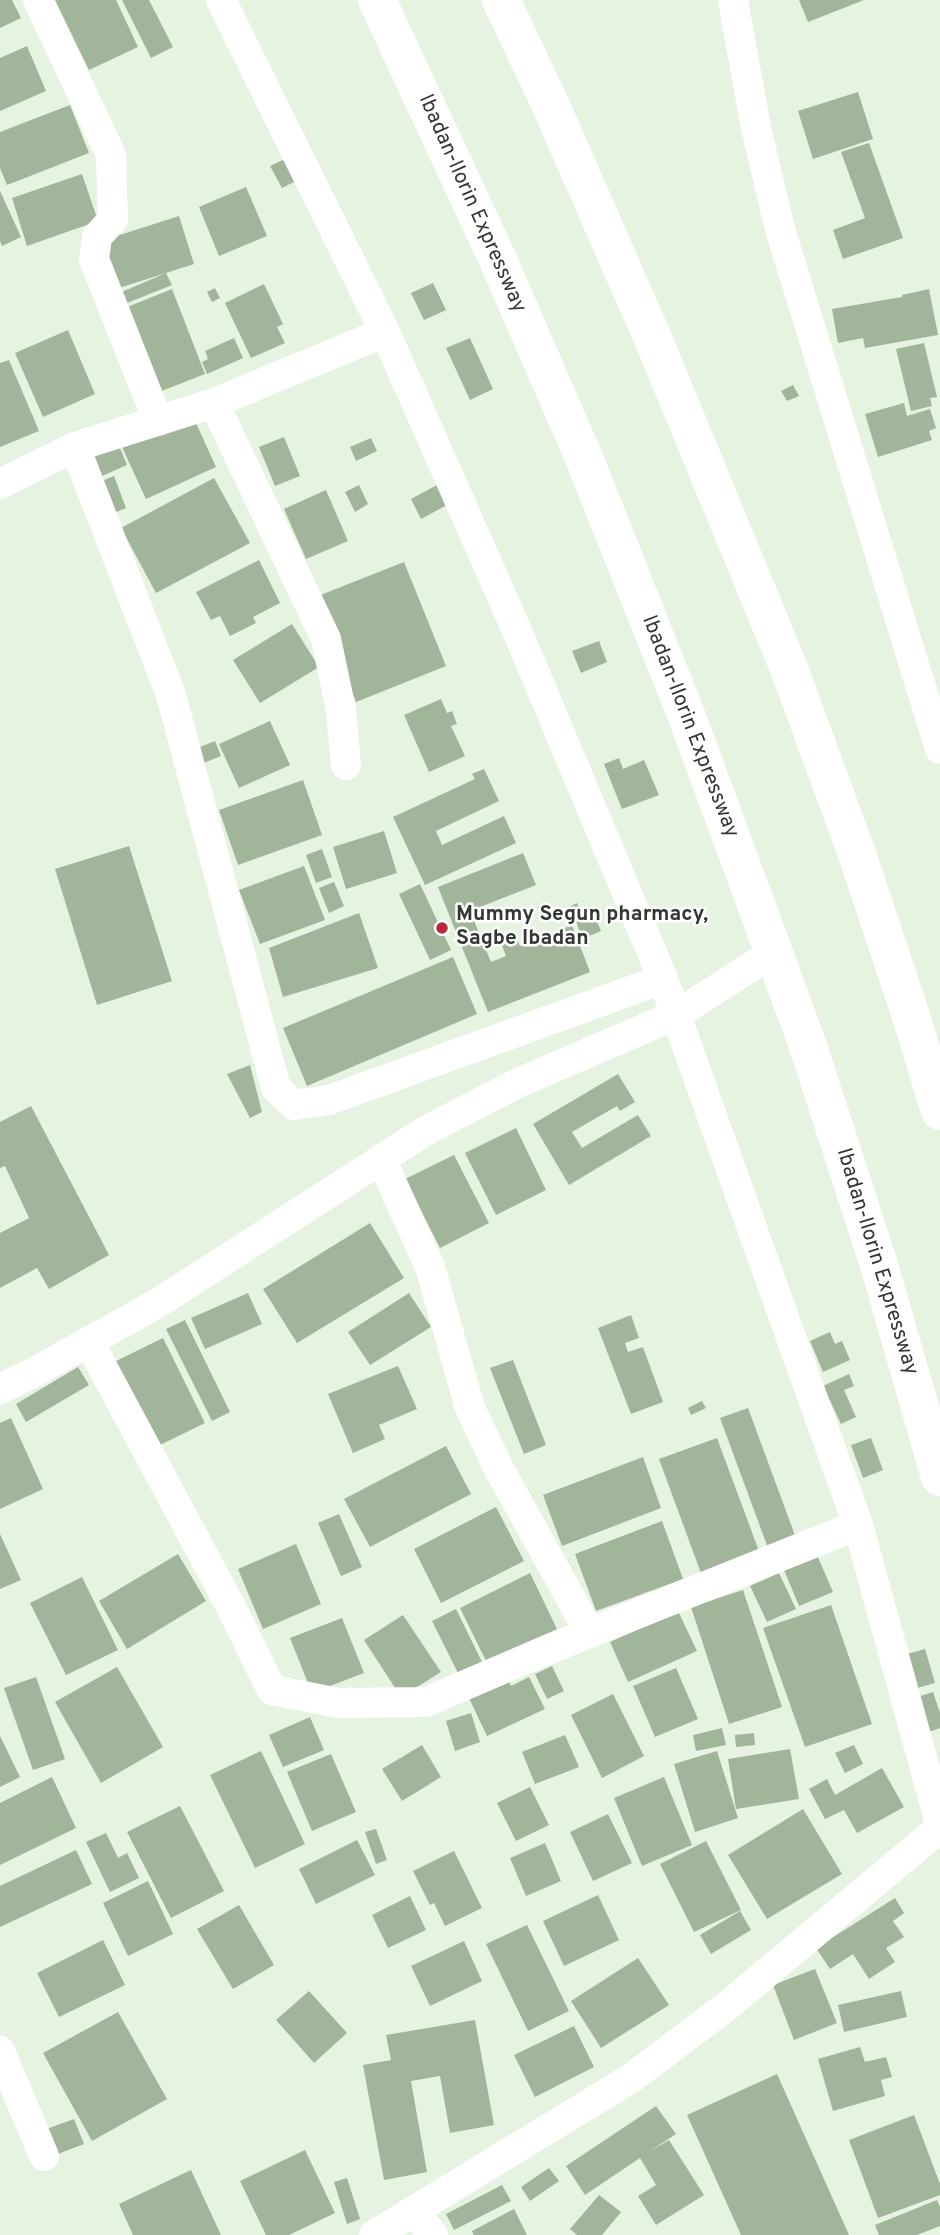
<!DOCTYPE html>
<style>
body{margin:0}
canvas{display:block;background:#e5f3e0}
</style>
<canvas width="940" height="2235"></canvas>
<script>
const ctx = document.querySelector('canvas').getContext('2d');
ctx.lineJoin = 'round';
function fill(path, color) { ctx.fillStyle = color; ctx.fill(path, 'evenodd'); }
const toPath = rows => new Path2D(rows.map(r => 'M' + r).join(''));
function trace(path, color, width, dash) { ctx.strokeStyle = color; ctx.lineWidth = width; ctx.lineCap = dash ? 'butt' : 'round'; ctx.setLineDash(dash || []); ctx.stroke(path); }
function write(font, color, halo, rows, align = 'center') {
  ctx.font = font + ' Overpass,sans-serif'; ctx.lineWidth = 5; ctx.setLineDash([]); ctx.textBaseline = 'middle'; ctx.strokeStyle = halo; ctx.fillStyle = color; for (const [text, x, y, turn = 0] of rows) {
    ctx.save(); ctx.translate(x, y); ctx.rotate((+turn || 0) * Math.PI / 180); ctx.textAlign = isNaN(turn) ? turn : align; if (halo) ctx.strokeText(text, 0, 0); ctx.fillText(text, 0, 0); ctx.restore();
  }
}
const building = toPath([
 [0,0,12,0,21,18,0,28],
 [55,0,116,0,138,47,89,70],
 [122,0,149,0,173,47,151,58],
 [799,0,864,0,808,22],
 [27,46,46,91,0,111,0,58],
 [858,92,873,139,813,159,798,111],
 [70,105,89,153,7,185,0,168,0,132],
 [869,143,903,238,843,259,833,230,865,218,841,152],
 [285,159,296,181,282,188,270,166],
 [82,174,98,221,27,246,12,198],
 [246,187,267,236,219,256,199,207],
 [0,191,21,237,2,246,0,241],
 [179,216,194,264,116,289,101,241],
 [166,273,172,285,122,305,117,294],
 [433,283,446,310,424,320,411,293],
 [264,284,283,324,277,327,285,343,251,358,225,303],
 [215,288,220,298,212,302,207,292],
 [172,289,205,374,154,394,120,310],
 [929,289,938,335,865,348,863,338,838,343,832,309,902,297,902,295],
 [68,330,95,394,43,417,15,353],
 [234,338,243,358,207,374,202,362,208,359,205,351],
 [470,338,493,389,470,400,446,348],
 [924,343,937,397,930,398,932,406,911,411,896,349],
 [9,360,39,431,0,447,0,363],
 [793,385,799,396,787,401,781,391],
 [904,403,907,416,930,409,936,428,929,431,932,440,878,457,865,414],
 [191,412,216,467,146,499,121,445],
 [284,437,300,476,275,486,259,447],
 [371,438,377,451,356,461,350,447],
 [118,443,127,465,93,480,84,457],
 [114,476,126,508,104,517,92,485],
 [214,478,250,543,156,593,121,528],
 [359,485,368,504,355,512,345,492],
 [437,485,447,505,421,519,411,499],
 [326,490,348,541,306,559,284,509],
 [259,560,280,603,253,617,256,623,230,636,220,616,211,620,196,592],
 [404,562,446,666,356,702,313,598],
 [292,624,319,667,260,703,233,660],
 [599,641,607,662,581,673,572,651],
 [441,699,447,713,452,711,457,724,451,726,465,756,429,772,404,715],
 [270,721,290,765,239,788,219,744],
 [215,741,221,756,201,764,195,749],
 [619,758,623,769,644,760,659,795,622,809,604,764],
 [484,769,499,801,436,831,442,845,504,816,516,843,425,885,393,817,475,779,472,774],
 [303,780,322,835,238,865,219,810],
 [384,831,397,873,346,889,333,847],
 [129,846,172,981,97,1005,55,869],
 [322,849,332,877,316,883,306,855],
 [523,853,536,885,470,911,491,962,506,956,501,943,516,937,520,946,572,925,590,972,488,1012,438,887],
 [304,866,325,920,260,944,239,890],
 [334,882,344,906,329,913,319,888],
 [420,884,451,950,430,960,399,894],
 [577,903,581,914,572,918,567,908],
 [359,913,378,968,283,997,269,948],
 [594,914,601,931,582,939,576,921],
 [453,957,477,1014,307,1086,283,1028],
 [250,1065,262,1112,250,1118,227,1074],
 [618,1074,635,1102,620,1111,617,1106,572,1132,582,1148,638,1115,651,1136,569,1185,533,1124],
 [31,1106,109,1255,49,1289,37,1268,0,1288,0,1233,29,1218,5,1166,0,1168,0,1122],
 [516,1128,546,1190,496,1215,465,1153],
 [454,1155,489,1223,440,1248,405,1179],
 [370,1223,404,1278,297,1343,263,1289],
 [248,1293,262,1324,205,1349,191,1318],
 [409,1293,431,1327,370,1365,348,1332],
 [631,1315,639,1338,625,1343,628,1352,643,1347,663,1402,631,1414,598,1328],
 [185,1320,230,1412,212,1421,166,1329],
 [830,1332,835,1344,842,1341,850,1360,823,1372,810,1341],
 [163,1338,205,1423,156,1447,114,1362],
 [513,1360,546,1445,524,1454,490,1368],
 [398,1366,417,1409,379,1425,385,1439,353,1453,328,1394],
 [78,1367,89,1385,26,1422,16,1404],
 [849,1374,854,1386,844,1390,856,1417,841,1424,823,1386],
 [702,1401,706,1408,691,1415,688,1408],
 [748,1408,796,1538,768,1548,720,1418],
 [11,1418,43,1489,0,1509,0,1423],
 [717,1438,760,1554,702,1576,659,1459],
 [871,1438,883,1470,863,1478,851,1445],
 [446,1446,471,1494,370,1547,344,1499],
 [643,1457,661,1508,562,1546,543,1495],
 [496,1507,524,1561,441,1603,414,1549],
 [339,1514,362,1567,341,1576,318,1523],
 [662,1521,683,1579,596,1611,575,1554],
 [0,1534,21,1580,0,1589],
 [296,1544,321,1604,263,1629,238,1569],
 [178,1554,206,1601,127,1649,99,1601],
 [817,1555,833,1592,799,1606,784,1570],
 [530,1573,557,1629,487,1663,460,1608],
 [779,1573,796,1609,767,1622,750,1586],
 [82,1577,118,1650,66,1675,30,1603],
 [743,1590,782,1707,729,1724,691,1607],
 [831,1605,872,1724,805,1747,763,1628],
 [456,1609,482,1662,458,1673,432,1621],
 [678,1611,697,1651,628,1682,610,1642],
 [403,1615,441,1672,401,1697,364,1640],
 [342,1618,364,1673,312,1693,290,1638],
 [925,1649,935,1683,910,1690,900,1656],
 [552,1666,564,1691,547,1699,535,1674],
 [117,1667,163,1747,101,1783,55,1702],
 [676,1668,698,1719,655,1737,633,1686],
 [36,1677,65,1759,33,1770,4,1688],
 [529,1677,545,1709,487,1736,468,1696,507,1678,511,1686],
 [933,1692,940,1713,940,1728,926,1733,914,1698],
 [613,1694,644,1756,602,1778,571,1715],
 [471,1713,480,1742,455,1751,446,1721],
 [310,1717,324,1750,283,1767,269,1735],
 [722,1728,726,1745,696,1751,693,1735],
 [754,1733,755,1745,736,1747,735,1735],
 [565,1735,579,1767,535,1784,522,1752],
 [0,1736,20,1777,0,1787],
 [422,1745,441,1777,402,1801,382,1769],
 [854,1745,863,1764,845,1773,835,1753],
 [790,1749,799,1799,736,1809,728,1759],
 [261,1751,305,1844,255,1868,210,1775],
 [717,1751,738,1818,695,1832,674,1764],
 [331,1754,356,1812,312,1831,287,1772],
 [882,1768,904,1807,857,1833,844,1810,825,1819,809,1789,827,1779,835,1795],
 [52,1777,76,1828,0,1865,0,1803],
 [664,1777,692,1845,642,1866,614,1798],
 [530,1787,549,1825,516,1841,497,1803],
 [180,1806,224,1891,171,1918,127,1832],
 [803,1809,842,1874,767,1919,728,1855],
 [608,1814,632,1863,593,1881,570,1832],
 [376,1829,387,1860,376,1864,365,1832],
 [106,1833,118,1858,127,1853,139,1878,110,1892,86,1842],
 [357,1840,375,1875,316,1904,299,1869],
 [706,1841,741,1910,694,1932,660,1864],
 [545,1843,561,1881,526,1896,510,1858],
 [76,1850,92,1884,0,1927,0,1886],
 [454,1851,482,1908,445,1926,434,1903,430,1905,413,1871],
 [148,1881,173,1934,128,1956,103,1903],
 [598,1895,619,1940,564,1966,543,1921],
 [410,1896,426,1930,388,1948,372,1915],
 [895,1898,904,1913,893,1921,904,1937,886,1948,895,1962,869,1979,853,1954,830,1969,816,1948],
 [239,1905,274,1965,233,1989,197,1929],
 [740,1911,751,1930,711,1954,700,1935],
 [527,1925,569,2011,528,2031,486,1944],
 [103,1940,125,1985,59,2017,37,1973],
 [464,1941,482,1981,430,2006,411,1966],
 [638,1958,669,2005,601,2048,571,2001],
 [815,1969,837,2023,794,2040,773,1985],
 [309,1991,347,2033,314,2063,276,2020],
 [901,1991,907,2017,844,2032,838,2005],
 [118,2012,167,2099,92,2141,43,2053],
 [475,2020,494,2125,450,2133,440,2076,411,2081,427,2172,384,2180,363,2065,391,2060,386,2035],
 [574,2026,594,2067,535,2097,514,2055],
 [860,2047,865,2062,886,2057,892,2077,881,2080,885,2096,833,2111,818,2059],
 [777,2074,849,2235,741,2235,687,2115],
 [656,2106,676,2134,647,2153,669,2140,704,2195,656,2225,638,2196,656,2185,640,2158,585,2195,566,2166],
 [914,2115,940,2184,940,2195,878,2218,849,2140],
 [74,2119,84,2144,50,2157,41,2131],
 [305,2150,335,2213,289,2235,266,2235,240,2181],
 [549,2168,559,2181,530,2201,521,2187],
 [191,2170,221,2235,133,2235,119,2204],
 [347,2178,360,2219,347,2224,334,2182],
 [502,2185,511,2201,454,2230,446,2214],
 [599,2195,621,2212,602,2235,577,2235,570,2229],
 [937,2200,940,2207,940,2226,917,2235,879,2235,875,2225],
 [514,2209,527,2235,474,2235,472,2231]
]);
const minor = toPath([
 [38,0,111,155,113,219,97,237,94,259,158,421],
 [221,0,385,332,518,633,663,979,858,1525,940,1823],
 [733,0,756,128,780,229,940,749],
 [214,403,326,639,341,710,346,765],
 [75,447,171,695,276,1088,294,1105,329,1100,663,979],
 [0,484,75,447,214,403,385,332],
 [381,1159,430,1267,470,1408,500,1471,590,1633],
 [89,1342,230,1605,272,1690,339,1703,426,1702,542,1652,858,1525],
 [0,1389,31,1374,158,1303,427,1130,518,1083,676,1015,774,952],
 [0,2051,44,2156],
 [414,2212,433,2235],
 [374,2235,630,2079,727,2006,940,1828]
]);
const motorway = toPath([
 [377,0,498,260,584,458,687,717,807,1043,879,1265,940,1477],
 [501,0,551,106,654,341,790,671,858,857,911,1016,940,1111]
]);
const markers = [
 [442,928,7,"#b92740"]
];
const streetNames = [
 ["Ibadan-Ilorin Expressway",471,204,66],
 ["Ibadan-Ilorin Expressway",689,727,69],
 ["Ibadan-Ilorin Expressway",876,1262,73]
];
const poiNames = [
 ["Mummy Segun pharmacy,",456,916],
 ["Sagbe Ibadan",456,940]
];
fill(building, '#a1b59a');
trace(minor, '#fff', 30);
trace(motorway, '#fff', 38);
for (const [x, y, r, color] of markers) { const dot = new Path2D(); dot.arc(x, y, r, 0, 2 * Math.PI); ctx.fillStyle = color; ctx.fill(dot); trace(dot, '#fff', 2.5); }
write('21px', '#333931', '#fff', streetNames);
write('bold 21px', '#333931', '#fff', poiNames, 'left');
</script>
